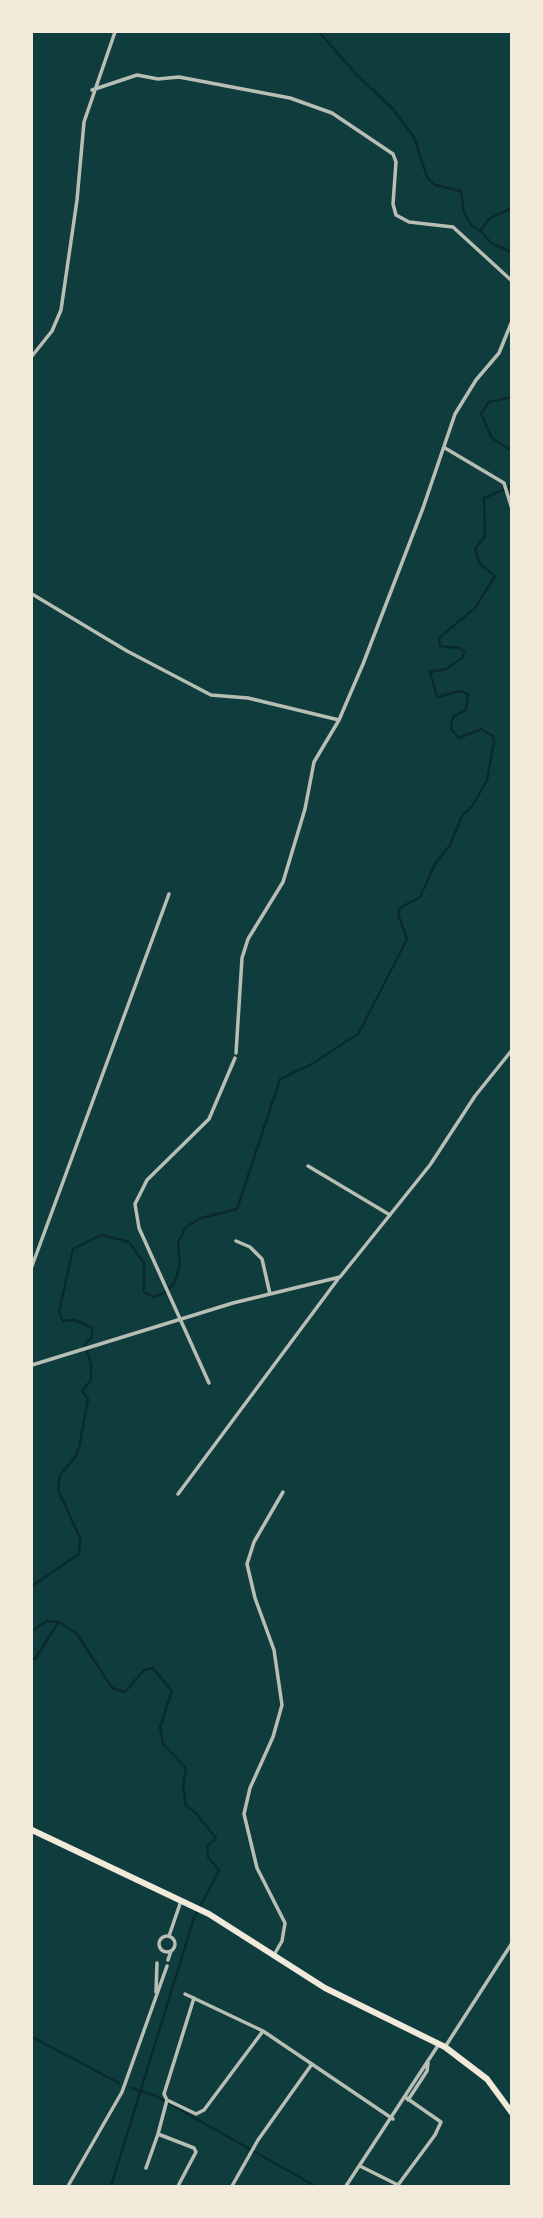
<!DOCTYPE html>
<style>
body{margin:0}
#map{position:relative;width:543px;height:2218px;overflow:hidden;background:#0f3d3e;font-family:Georgia,serif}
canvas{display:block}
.frame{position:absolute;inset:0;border:33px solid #f1e9da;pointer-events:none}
</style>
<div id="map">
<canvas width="543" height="2218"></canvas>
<div class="frame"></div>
</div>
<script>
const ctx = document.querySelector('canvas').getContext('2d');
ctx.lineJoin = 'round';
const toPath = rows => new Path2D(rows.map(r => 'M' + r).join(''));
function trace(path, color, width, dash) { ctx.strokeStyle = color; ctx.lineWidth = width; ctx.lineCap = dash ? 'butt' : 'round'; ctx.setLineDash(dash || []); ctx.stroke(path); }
const stream = toPath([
 [319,32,357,75,393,109,414,137,427,177,435,185,461,191,464,212,471,225,480,231,489,219,512,208],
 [481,231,491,243,512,252],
 [512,397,489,402,481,414,492,438,512,451],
 [32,1586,79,1554,80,1538,58,1490,60,1475,75,1457,79,1448,88,1399,82,1391,91,1380,91,1364,85,1344,92,1337,92,1328,75,1320,63,1321,59,1312,73,1249,101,1235,129,1242,144,1263,144,1292,154,1297,164,1293,175,1282,180,1264,178,1242,186,1227,201,1218,237,1209,280,1079,312,1064,359,1033,407,939,398,914,400,908,420,897,435,864,450,845,462,816,473,805,487,780,494,742,493,736,481,729,459,738,451,729,452,721,454,716,466,710,468,694,460,691,437,697,430,672,446,669,462,658,464,651,460,648,440,646,439,638,475,608,495,576,480,564,475,549,485,536,484,498,512,486],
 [32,1631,47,1621,59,1622,77,1634,112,1688,125,1692,144,1670,153,1668,172,1691,160,1727,163,1744,186,1768,183,1786,186,1806,195,1812,216,1838,207,1846,208,1857,219,1870,194,1918,111,2186],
 [32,1658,35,1659,58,1623],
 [32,2037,119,2083],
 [132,2088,156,2096,315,2186]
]);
const minor = toPath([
 [92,90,137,75,158,79,179,77,290,98,332,113,393,154,396,162,393,204,396,215,409,222,453,227,512,281],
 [32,356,52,331,61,310,77,200,84,122,115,32],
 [445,448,504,483,512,509],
 [32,594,127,651,211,695,248,698,339,720],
 [236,1053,242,958,248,939,283,882,305,809,314,762,339,720,363,664,423,508,455,414,476,380,499,353,512,321],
 [308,1166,390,1215],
 [236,1241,250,1247,262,1259,270,1294],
 [32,1266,169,894],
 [32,1365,233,1303,340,1277,430,1165,475,1096,512,1050],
 [209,1383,139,1228,135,1204,147,1180,209,1119,235,1058],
 [178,1494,338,1279],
 '159 1944a8 8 0 1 1 16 0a8 8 0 1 1-16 0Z',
 [169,1936,181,1901],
 [274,1955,282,1941,285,1923,257,1868,244,1814,250,1788,273,1737,282,1705,274,1650,255,1598,247,1564,254,1542,283,1492],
 [168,1960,171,1951],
 [156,1992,157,1963],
 [185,1994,263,2031,393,2119],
 [194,1998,164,2094,167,2100,196,2114,204,2110,263,2031],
 [445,2047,512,1943],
 [167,2100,158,2134,194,2148,196,2152,178,2186],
 [408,2100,427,2071,428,2063],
 [360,2166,398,2185,435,2135,441,2122,405,2097],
 [146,2168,158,2134],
 [68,2186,122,2092,167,1966],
 [232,2186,258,2140,312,2064],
 [346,2186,439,2044]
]);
const trunk = toPath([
 [32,1830,209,1914,325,1988,445,2047,487,2079,512,2113]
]);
trace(stream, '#0a2a2b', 2.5);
trace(minor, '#b8beb3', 3.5);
trace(trunk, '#f1e9da', 6);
</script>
